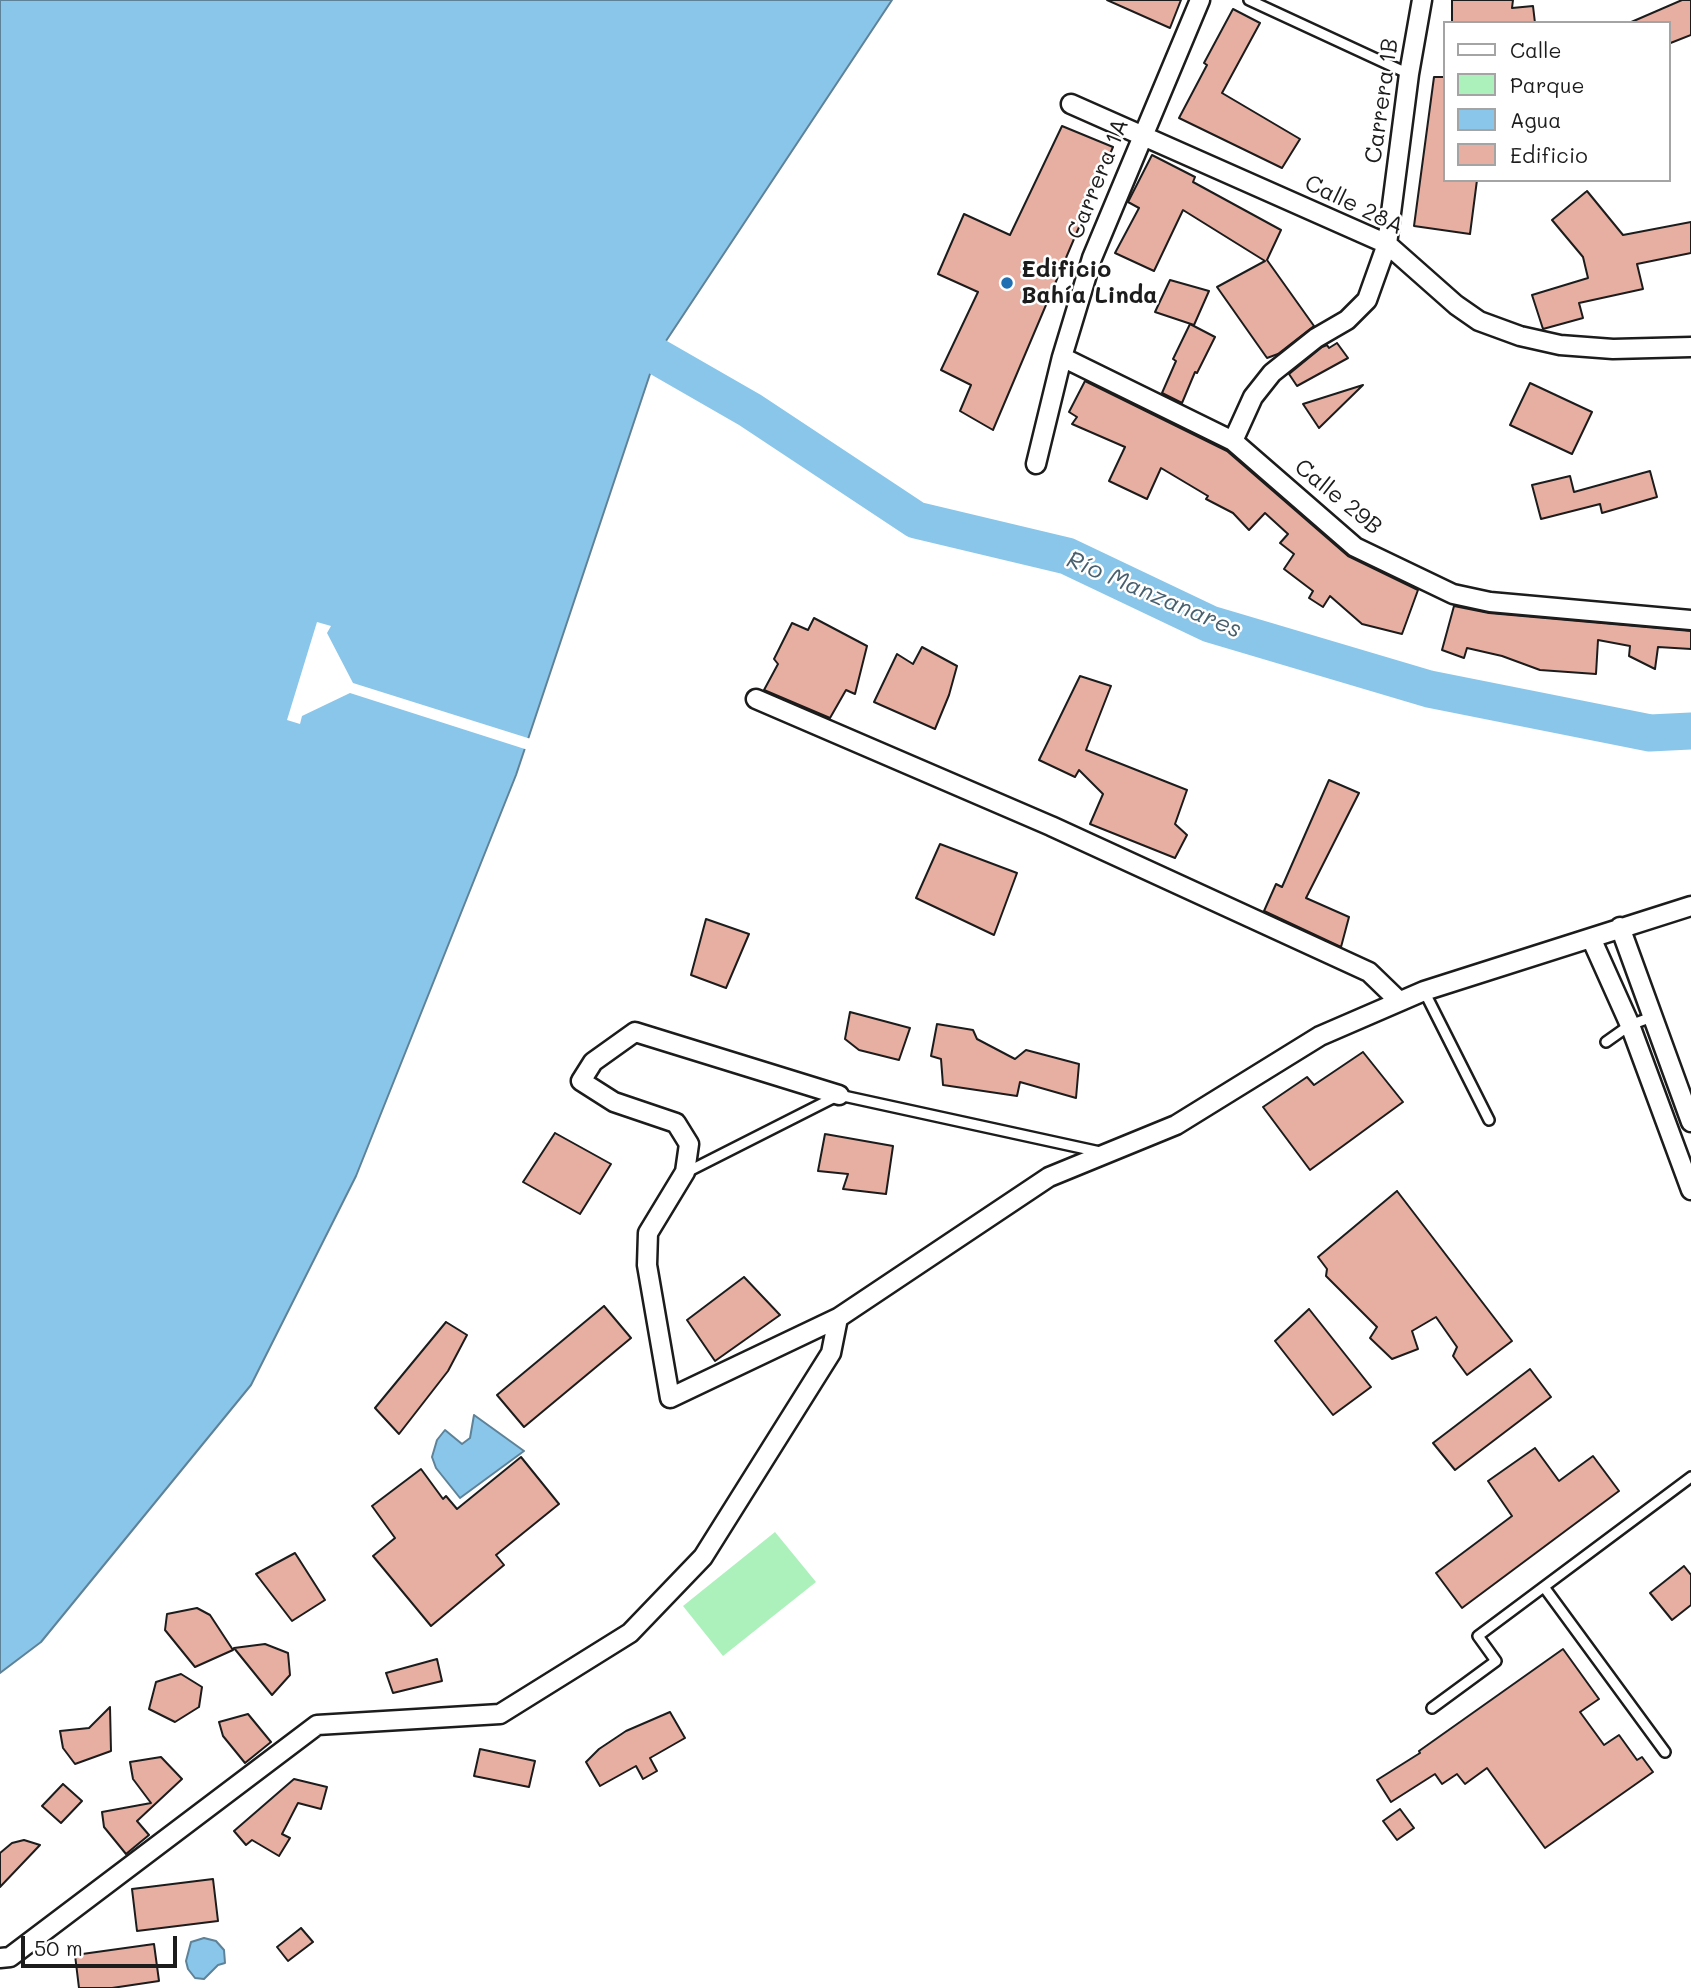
<!DOCTYPE html>
<meta charset="utf-8">
<style>
body{margin:0}
#map{position:relative;width:1691px;height:1988px;overflow:hidden;background:#fff;font-family:Mali,sans-serif}
canvas{display:block}
.legend{position:absolute;left:1443px;top:21px;width:228px;height:161px;box-sizing:border-box;background:#fff;border:2px solid #a4a4a4;margin:0;padding:9px 12px;list-style:none;font-size:21px;color:#1c1c1c}
.legend li{display:flex;align-items:center;gap:14px;height:35px}
.legend b{width:35px;border:2px solid #a4a4a4}
.scale{position:absolute;left:21px;top:1936px;width:156px;height:32px;box-sizing:border-box;border:4px solid #1c1c1c;border-top:0;padding-left:9px;font-size:21px;line-height:24px;white-space:nowrap;color:#1c1c1c;-webkit-text-stroke:5px #fff;paint-order:stroke}
</style>
<div id="map">
<canvas width="1691" height="1988"></canvas>
<ul class="legend">
<li><b style="height:9px;background:#fff"></b>Calle</li>
<li><b style="height:19px;background:#acf1bb"></b>Parque</li>
<li><b style="height:19px;background:#8ac6ea"></b>Agua</li>
<li><b style="height:19px;background:#e7aea2"></b>Edificio</li>
</ul>
<div class="scale">50 m</div>
</div>
<script>
const ctx = document.querySelector('canvas').getContext('2d');
ctx.lineJoin = 'round';
function fill(path, color) { ctx.fillStyle = color; ctx.fill(path, 'evenodd'); }
const toPath = rows => new Path2D(rows.map(r => 'M' + r).join(''));
function trace(path, color, width, dash) { ctx.strokeStyle = color; ctx.lineWidth = width; ctx.lineCap = dash ? 'butt' : 'round'; ctx.setLineDash(dash || []); ctx.stroke(path); }
function write(font, color, halo, rows, align = 'center') {
  ctx.font = font + ' Mali,sans-serif'; ctx.lineWidth = 5; ctx.setLineDash([]); ctx.textBaseline = 'middle'; ctx.strokeStyle = halo; ctx.fillStyle = color; for (const [text, x, y, turn = 0] of rows) {
    ctx.save(); ctx.translate(x, y); ctx.rotate((+turn || 0) * Math.PI / 180); ctx.textAlign = isNaN(turn) ? turn : align; if (halo) ctx.strokeText(text, 0, 0); ctx.fillText(text, 0, 0); ctx.restore();
  }
}
const green = toPath([
 [775,1532,816,1582,723,1656,683,1606]
]);
const water = toPath([
 [0,0,892,0,656,356,516,775,356,1176,251,1385,41,1642,0,1673,0,0],
 [474,1415,524,1451,460,1498,436,1468,432,1457,437,1440,445,1430,462,1444,470,1438,474,1415],
 [204,1938,216,1941,224,1950,225,1963,218,1965,204,1979,195,1978,188,1969,186,1961,191,1942,204,1938]
]);
const pier = toPath([
 [317,622,331,626,327,633,353,683,531,739,528,750,350,693,302,716,300,724,287,720]
]);
const river = toPath([
 [656,356,750,410,916,520,1067,556,1210,624,1429,689,1650,733,1691,731]
]);
const building = toPath([
 [1107,0,1181,0,1170,28,1107,0],
 [1452,0,1513,0,1512,8,1533,6,1535,23,1452,23,1452,0],
 [1682,0,1691,0,1691,35,1668,44,1668,23,1629,23,1682,0],
 [1233,9,1260,23,1222,93,1300,139,1282,168,1179,118,1207,65,1204,63,1233,9],
 [1434,77,1444,77,1444,180,1477,180,1470,234,1414,226,1434,77],
 [1062,126,1113,147,993,430,960,411,971,385,941,370,978,292,938,274,964,214,1010,235,1062,126],
 [1152,155,1195,177,1193,182,1281,230,1267,260,1314,326,1278,354,1267,358,1217,287,1265,261,1183,210,1154,271,1115,253,1139,208,1128,202,1152,155],
 [1587,191,1623,235,1691,222,1691,253,1637,264,1643,289,1579,303,1583,318,1543,329,1532,295,1588,278,1583,257,1552,220,1587,191],
 [1170,280,1209,291,1194,325,1155,312,1170,280],
 [1190,324,1215,337,1197,373,1195,372,1182,403,1162,393,1176,361,1173,359,1190,324],
 [1337,343,1348,358,1297,386,1289,374,1322,347,1327,345,1329,348,1337,343],
 [1085,381,1227,451,1348,556,1418,590,1402,634,1362,624,1330,596,1323,607,1309,598,1313,591,1284,569,1294,554,1280,543,1288,534,1265,513,1249,530,1233,513,1206,499,1208,496,1161,468,1147,499,1109,481,1125,447,1072,424,1077,417,1069,412,1085,381],
 [1530,383,1592,412,1572,454,1510,425,1530,383],
 [1363,385,1319,428,1303,404,1363,385],
 [1650,471,1657,497,1602,513,1600,504,1541,519,1532,485,1570,476,1574,492,1650,471],
 [1454,606,1489,613,1691,631,1691,649,1658,647,1655,669,1629,656,1630,646,1598,640,1596,674,1540,670,1502,656,1467,648,1464,658,1442,650,1454,606],
 [814,618,867,646,855,694,846,690,830,718,764,690,778,664,774,659,792,623,808,630,814,618],
 [922,647,957,666,949,695,935,729,874,702,897,654,913,664,922,647],
 [1080,676,1111,686,1086,750,1187,790,1175,824,1187,835,1175,858,1090,824,1103,794,1079,770,1075,777,1039,760,1080,676],
 [1329,780,1359,793,1306,898,1349,917,1341,947,1264,911,1276,884,1282,887,1329,780],
 [940,844,1017,873,994,935,916,898,940,844],
 [706,919,749,934,726,988,691,975,706,919],
 [850,1012,910,1028,899,1060,859,1050,845,1039,850,1012],
 [937,1024,973,1030,977,1039,1015,1059,1026,1050,1079,1064,1076,1098,1020,1082,1017,1096,943,1085,941,1059,931,1056,937,1024],
 [1363,1052,1403,1102,1310,1170,1263,1107,1307,1077,1314,1085,1363,1052],
 [555,1133,611,1164,580,1214,523,1182,555,1133],
 [825,1134,893,1146,886,1194,843,1189,848,1174,818,1171,825,1134],
 [1397,1191,1512,1341,1467,1375,1453,1356,1457,1347,1436,1317,1412,1331,1418,1349,1392,1359,1370,1338,1377,1327,1326,1276,1327,1269,1318,1257,1397,1191],
 [744,1277,780,1315,715,1361,687,1320,744,1277],
 [604,1306,631,1338,524,1427,497,1395,604,1306],
 [1309,1309,1371,1387,1333,1415,1275,1341,1309,1309],
 [446,1322,467,1335,448,1371,399,1434,375,1408,446,1322],
 [1530,1369,1551,1397,1455,1470,1433,1443,1530,1369],
 [1535,1448,1559,1481,1593,1456,1619,1491,1462,1608,1436,1573,1512,1516,1488,1481,1535,1448],
 [521,1457,559,1504,496,1555,504,1565,431,1626,373,1556,395,1538,372,1506,421,1469,443,1499,446,1496,457,1509,521,1457],
 [295,1553,325,1600,292,1621,256,1574,295,1553],
 [1684,1566,1691,1575,1691,1605,1672,1620,1650,1593,1684,1566],
 [197,1608,210,1615,233,1650,195,1667,165,1630,167,1614,197,1608],
 [265,1644,288,1653,290,1675,272,1695,234,1648,265,1644],
 [1563,1649,1599,1699,1580,1712,1604,1745,1619,1735,1637,1760,1642,1757,1653,1772,1545,1848,1487,1768,1465,1784,1457,1774,1442,1784,1435,1774,1391,1802,1377,1780,1420,1753,1419,1751,1563,1649],
 [437,1659,442,1681,393,1693,386,1673,437,1659],
 [181,1674,202,1687,199,1707,175,1722,149,1709,156,1682,181,1674],
 [110,1707,111,1751,75,1764,63,1748,60,1731,89,1728,110,1707],
 [670,1712,685,1738,650,1758,657,1771,643,1779,636,1766,600,1786,586,1762,599,1749,626,1731,670,1712],
 [248,1714,271,1742,245,1763,223,1736,219,1722,248,1714],
 [480,1749,535,1761,529,1787,474,1776,480,1749],
 [161,1757,182,1779,137,1821,149,1835,126,1854,104,1827,102,1812,151,1803,133,1779,130,1762,161,1757],
 [294,1779,327,1787,321,1809,298,1803,282,1834,290,1838,279,1856,252,1840,246,1845,234,1831,294,1779],
 [63,1784,82,1801,61,1823,42,1806,63,1784],
 [1400,1809,1414,1828,1397,1840,1383,1821,1400,1809],
 [24,1840,40,1845,0,1887,0,1853,12,1843,24,1840],
 [213,1879,218,1921,137,1931,132,1889,213,1879],
 [301,1928,313,1942,288,1961,277,1947,301,1928],
 [154,1944,159,1981,112,1988,79,1988,75,1955,154,1944]
]);
const lane = toPath([
 [1249,0,1409,74],
 [1424,991,1489,1120],
 [1606,1042,1630,1025,1652,1017],
 [687,1172,839,1095,1100,1152],
 [1544,1587,1665,1752],
 [1432,1708,1496,1661,1478,1636,1691,1477]
]);
const street = toPath([
 [1071,104,1387,244,1456,305,1479,321,1520,336,1560,345,1613,349,1691,347],
 [1062,357,1233,441,1355,547,1453,594,1490,602,1691,620],
 [1233,441,1253,397,1272,373,1316,338,1347,320,1367,300,1387,244,1409,74,1422,0],
 [1036,464,1062,357,1092,258,1200,0],
 [756,699,1051,826,1369,972,1398,1000],
 [1620,927,1691,1122],
 [1591,938,1630,1025,1691,1190],
 [839,1095,635,1032,593,1062,581,1081,614,1102,676,1123,689,1144,685,1172,648,1233,647,1265,670,1398,838,1318,1049,1177,1176,1125,1320,1036,1424,991,1691,906],
 [0,1958,10,1957,317,1725,500,1714,630,1633,703,1557,831,1353,838,1318]
]);
const markers = [
 [1007,283,7,"#1f6fb2"]
];
const streetNames = [
 ["Carrera 1B",1382,101,-82],
 ["Carrera 1A",1098,179,-68],
 ["Calle 28A",1354,205,26],
 ["Calle 29B",1338,497,39]
];
const poiNames = [
 ["Edificio",1021,270],
 ["Bahía Linda",1021,296]
];
const waterNames = [
 ["Río Manzanares",1154,595,23]
];
fill(green, '#acf1bb');
fill(water, '#8ac6ea');
trace(water, '#5e8298', 2);
fill(pier, '#fff');
trace(river, '#8ac6ea', 37);
fill(building, '#e7aea2');
trace(building, '#1c1c1c', 2);
trace(lane, '#1c1c1c', 14);
trace(street, '#1c1c1c', 23);
trace(lane, '#fff', 9);
trace(street, '#fff', 18);
for (const [x, y, r, color] of markers) { const dot = new Path2D(); dot.arc(x, y, r, 0, 2 * Math.PI); ctx.fillStyle = color; ctx.fill(dot); trace(dot, '#fff', 2.5); }
write('23px', '#1c1c1c', '#fff', streetNames);
write('bold 23px', '#1c1c1c', '#fff', poiNames, 'left');
write('italic 24px', '#48606e', '#fff', waterNames);
</script>
